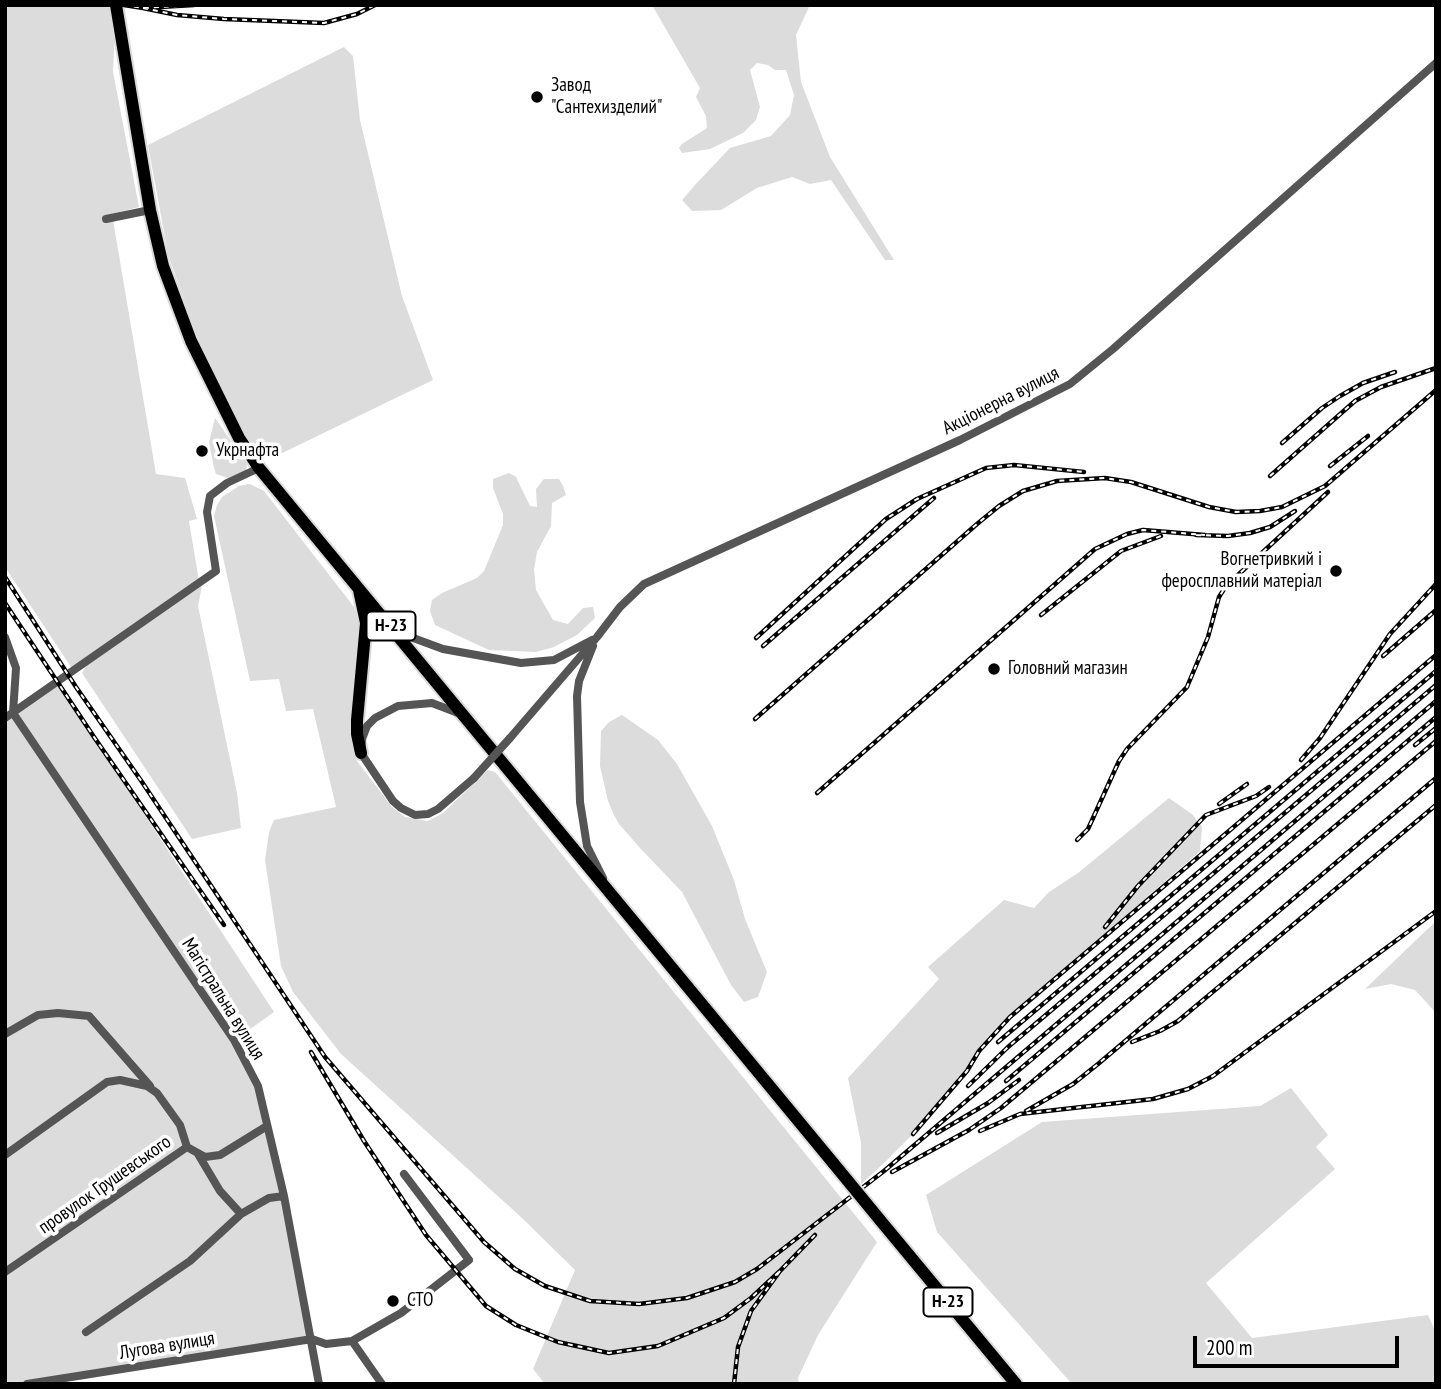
<!DOCTYPE html>
<meta charset="utf-8">
<style>
body{margin:0}
#map{position:relative;width:1441px;height:1389px;overflow:hidden;background:#fff;font-family:"PT Sans Narrow",sans-serif}
canvas{display:block}
.frame{position:absolute;inset:0;border:7px solid #000;pointer-events:none}
.scale{position:absolute;left:1193px;top:1336px;width:206px;height:32px;box-sizing:border-box;border:4px solid #000;border-top:0;padding-left:9px;font-size:21px;line-height:24px;white-space:nowrap;color:#000;-webkit-text-stroke:5px #fff;paint-order:stroke}
</style>
<div id="map">
<canvas width="1441" height="1389"></canvas>
<div class="frame"></div>
<div class="scale">200 m</div>
</div>
<script>
const ctx = document.querySelector('canvas').getContext('2d');
ctx.lineJoin = 'round';
function fill(path, color) { ctx.fillStyle = color; ctx.fill(path, 'evenodd'); }
const toPath = rows => new Path2D(rows.map(r => 'M' + r).join(''));
function trace(path, color, width, dash) { ctx.strokeStyle = color; ctx.lineWidth = width; ctx.lineCap = dash ? 'butt' : 'round'; ctx.setLineDash(dash || []); ctx.stroke(path); }
function write(font, color, halo, rows, align = 'center') {
  ctx.font = font + ' "PT Sans Narrow",sans-serif'; ctx.lineWidth = 7; ctx.setLineDash([]); ctx.textBaseline = 'middle'; ctx.strokeStyle = halo; ctx.fillStyle = color; for (const [text, x, y, turn = 0] of rows) {
    ctx.save(); ctx.translate(x, y); ctx.rotate((+turn || 0) * Math.PI / 180); ctx.textAlign = isNaN(turn) ? turn : align; if (halo) ctx.strokeText(text, 0, 0); ctx.fillText(text, 0, 0); ctx.restore();
  }
}
const green = toPath([
 [5,5,116,5,113,72,139,207,112,214,156,474,185,478,197,519,189,521,199,581,73,670,5,567],
 [652,5,810,5,796,35,801,82,830,157,894,260,885,260,831,180,810,184,792,177,757,188,721,210,692,211,682,200,695,185,730,148,771,136,790,115,794,95,786,70,775,70,768,65,757,63,750,70,760,107,756,120,743,133,710,149,682,153,679,148,682,144,707,128,706,116,696,97,700,88],
 [344,47,353,56,360,120,402,296,433,380,274,457,268,458,259,452,245,435,195,331,168,254,148,145],
 [215,418,247,464,246,471,228,478,216,474,214,468,209,442],
 [509,473,516,477,530,506,537,507,536,489,544,479,559,479,563,486,566,495,552,503,551,526,537,552,534,569,536,590,553,620,568,624,583,608,593,607,595,618,577,635,554,647,536,652,489,650,435,625,430,611,432,600,442,593,477,578,484,571,503,525,503,514,493,488,493,479],
 [250,484,264,491,354,607,360,626,359,653,350,726,352,747,357,761,392,807,405,817,428,821,443,813,488,770,495,772,877,1242,818,1335,798,1378,799,1384,545,1384,533,1369,575,1270,522,1218,341,1054,293,992,281,966,265,860,269,832,274,820,336,807,313,709,286,711,279,679,250,681,214,516,217,505,222,497,239,486],
 [202,586,198,606,237,793,241,828,192,839,82,673,89,661],
 [57,681,274,1012,235,1040,258,1086,312,1339,27,1384,5,1384,5,718],
 [622,715,658,740,677,764,712,826,734,880,745,919,767,972,758,997,744,1002,731,985,682,892,640,848,619,824,614,815,608,801,600,766,601,731,609,722],
 [1169,798,1193,815,1202,827,1200,851,1010,1017,979,1051,967,1071,923,1124,882,1165,861,1184,861,1143,848,1078,939,979,928,967,1004,900,1034,908,1049,892,1078,873],
 [1436,921,1436,1013,1415,990,1391,984,1365,989],
 [1291,1088,1328,1135,1316,1147,1335,1169,1206,1283,1252,1338,1428,1315,1436,1333,1436,1384,1072,1384,937,1232,926,1195,1042,1122,1260,1106]
]);
const minor = toPath([
 [106,219,150,210],
 [397,632,443,649,521,663,554,660,592,640],
 [5,637,16,668,13,713],
 [593,646,579,681,577,696,580,802,587,846,603,878],
 [13,713,234,1040,258,1086,284,1196,319,1384],
 [458,713,432,703,398,706,375,718,367,726,362,739,361,753,393,801,401,808,415,815,428,814,438,809,474,778],
 [5,718,216,571,207,512,210,496,227,483,259,468],
 [510,738,597,637,620,607,644,584,960,440,1070,384,1113,349,1436,63],
 [5,1034,38,1015,58,1013,89,1016,150,1086],
 [198,1154,220,1191,241,1214],
 [5,1155,107,1082,120,1080,147,1086,157,1093,180,1125,187,1147,205,1157,220,1155,267,1126],
 [5,1272,187,1147],
 [86,1332,190,1261,241,1214,269,1198,284,1196],
 [312,1339,326,1344,352,1341,401,1313,469,1260,404,1174],
 [352,1341,382,1384],
 [27,1384,312,1339]
]);
const primary = toPath([
 [116,5,150,210,163,266,191,341,239,438,259,468,834,1164],
 [359,590,366,623,357,720,357,734,361,753],
 [880,1220,1016,1384]
]);
const rail = toPath([
 [124,5,143,8,194,5],
 [143,8,177,15,224,19,324,23,357,14,375,5],
 [1282,443,1322,408,1340,396,1363,383,1395,372],
 [1330,466,1368,436],
 [1270,476,1355,401,1381,387,1436,368],
 [1196,535,1228,536,1250,533,1270,527,1295,511],
 [5,577,76,687,142,782,325,1057,484,1242,515,1269,545,1286,590,1301,639,1304,687,1298,735,1282,757,1269,884,1171,1436,701],
 [5,603,94,737,224,925],
 [1041,615,1121,551,1161,536],
 [756,638,886,519,917,499,986,468,1014,465,1084,472],
 [763,646,934,498],
 [1383,656,1436,610],
 [755,719,977,524,999,506,1023,491,1057,481,1105,478,1131,482,1209,507,1236,512,1260,511,1282,507,1325,486,1436,390],
 [1415,745,1436,728],
 [1301,760,1320,738,1390,634,1436,584],
 [817,793,1095,549,1127,534,1143,530,1205,535],
 [1219,804,1247,784],
 [1077,840,1088,829,1119,761,1127,749,1187,687,1208,637,1219,597,1226,586,1328,492],
 [1105,927,1138,886,1206,815,1256,796,1269,787],
 [998,1042,1436,671],
 [1132,1042,1160,1031,1178,1021,1436,805],
 [311,1052,364,1141,426,1235,486,1306,516,1325,558,1342,609,1353,658,1346,724,1318,751,1298,780,1271],
 [1006,1081,1436,717],
 [968,1086,1008,1047,1436,685],
 [1026,1111,1073,1084,1098,1064,1436,778],
 [980,1131,1020,1114,1153,1099,1188,1089,1213,1076,1436,911],
 [937,1133,988,1103,1019,1080],
 [913,1134,967,1071,979,1051,1010,1017,1436,655],
 [892,1172,969,1130,1001,1108,1436,741],
 [734,1384,738,1347,751,1311,780,1271,815,1235]
]);
const minorBridge = toPath([
 [474,778,510,738]
]);
const primaryBridge = toPath([
 [834,1164,880,1220]
]);
const markers = [
 [537,97,7,"#000"],
 [202,451,7,"#000"],
 [1336,571,7,"#000"],
 [994,669,7,"#000"],
 [393,1301,7,"#000"]
];
const shields = [
 [391,626,49],
 [948,1302,49]
];
const shieldNames = [
 ["Н-23",391,626],
 ["Н-23",948,1302]
];
const poiNames = [
 ["Завод",551,86],
 ["\"Сантехизделий\"",551,108],
 ["Укрнафта",216,451],
 ["Вогнетривкий і",1322,560,"right"],
 ["феросплавний матеріал",1322,582,"right"],
 ["Головний магазин",1008,669],
 ["СТО",407,1301]
];
const streetNames = [
 ["Акціонерна вулиця",1001,401,-27],
 ["Магістральна вулиця",223,999,58],
 ["провулок Грушевського",105,1185,-35],
 ["Лугова вулиця",167,1346,-9]
];
fill(green, '#dcdcdc');
trace(primary, '#dbdbdb', 16);
trace(minor, '#555', 8);
trace(primary, '#000', 12);
trace(rail, '#000', 4.5);
trace(rail, '#fff', 2, [5]);
trace(primaryBridge, '#dbdbdb', 16, []);
trace(minorBridge, '#555', 8);
trace(primaryBridge, '#000', 12);
for (const [x, y, r, color] of markers) { const dot = new Path2D(); dot.arc(x, y, r, 0, 2 * Math.PI); ctx.fillStyle = color; ctx.fill(dot); trace(dot, '#fff', 2.5); }
for (const [x, y, w] of shields) { const box = new Path2D(); box.roundRect(x - w / 2, y - 14.5, w, 29, 5); ctx.fillStyle = '#fff'; ctx.fill(box); trace(box, '#000', 2); }
write('bold 18px', '#000', null, shieldNames);
write('19px', '#000', '#fff', poiNames, 'left');
write('19px', '#000', '#fff', streetNames);
</script>
